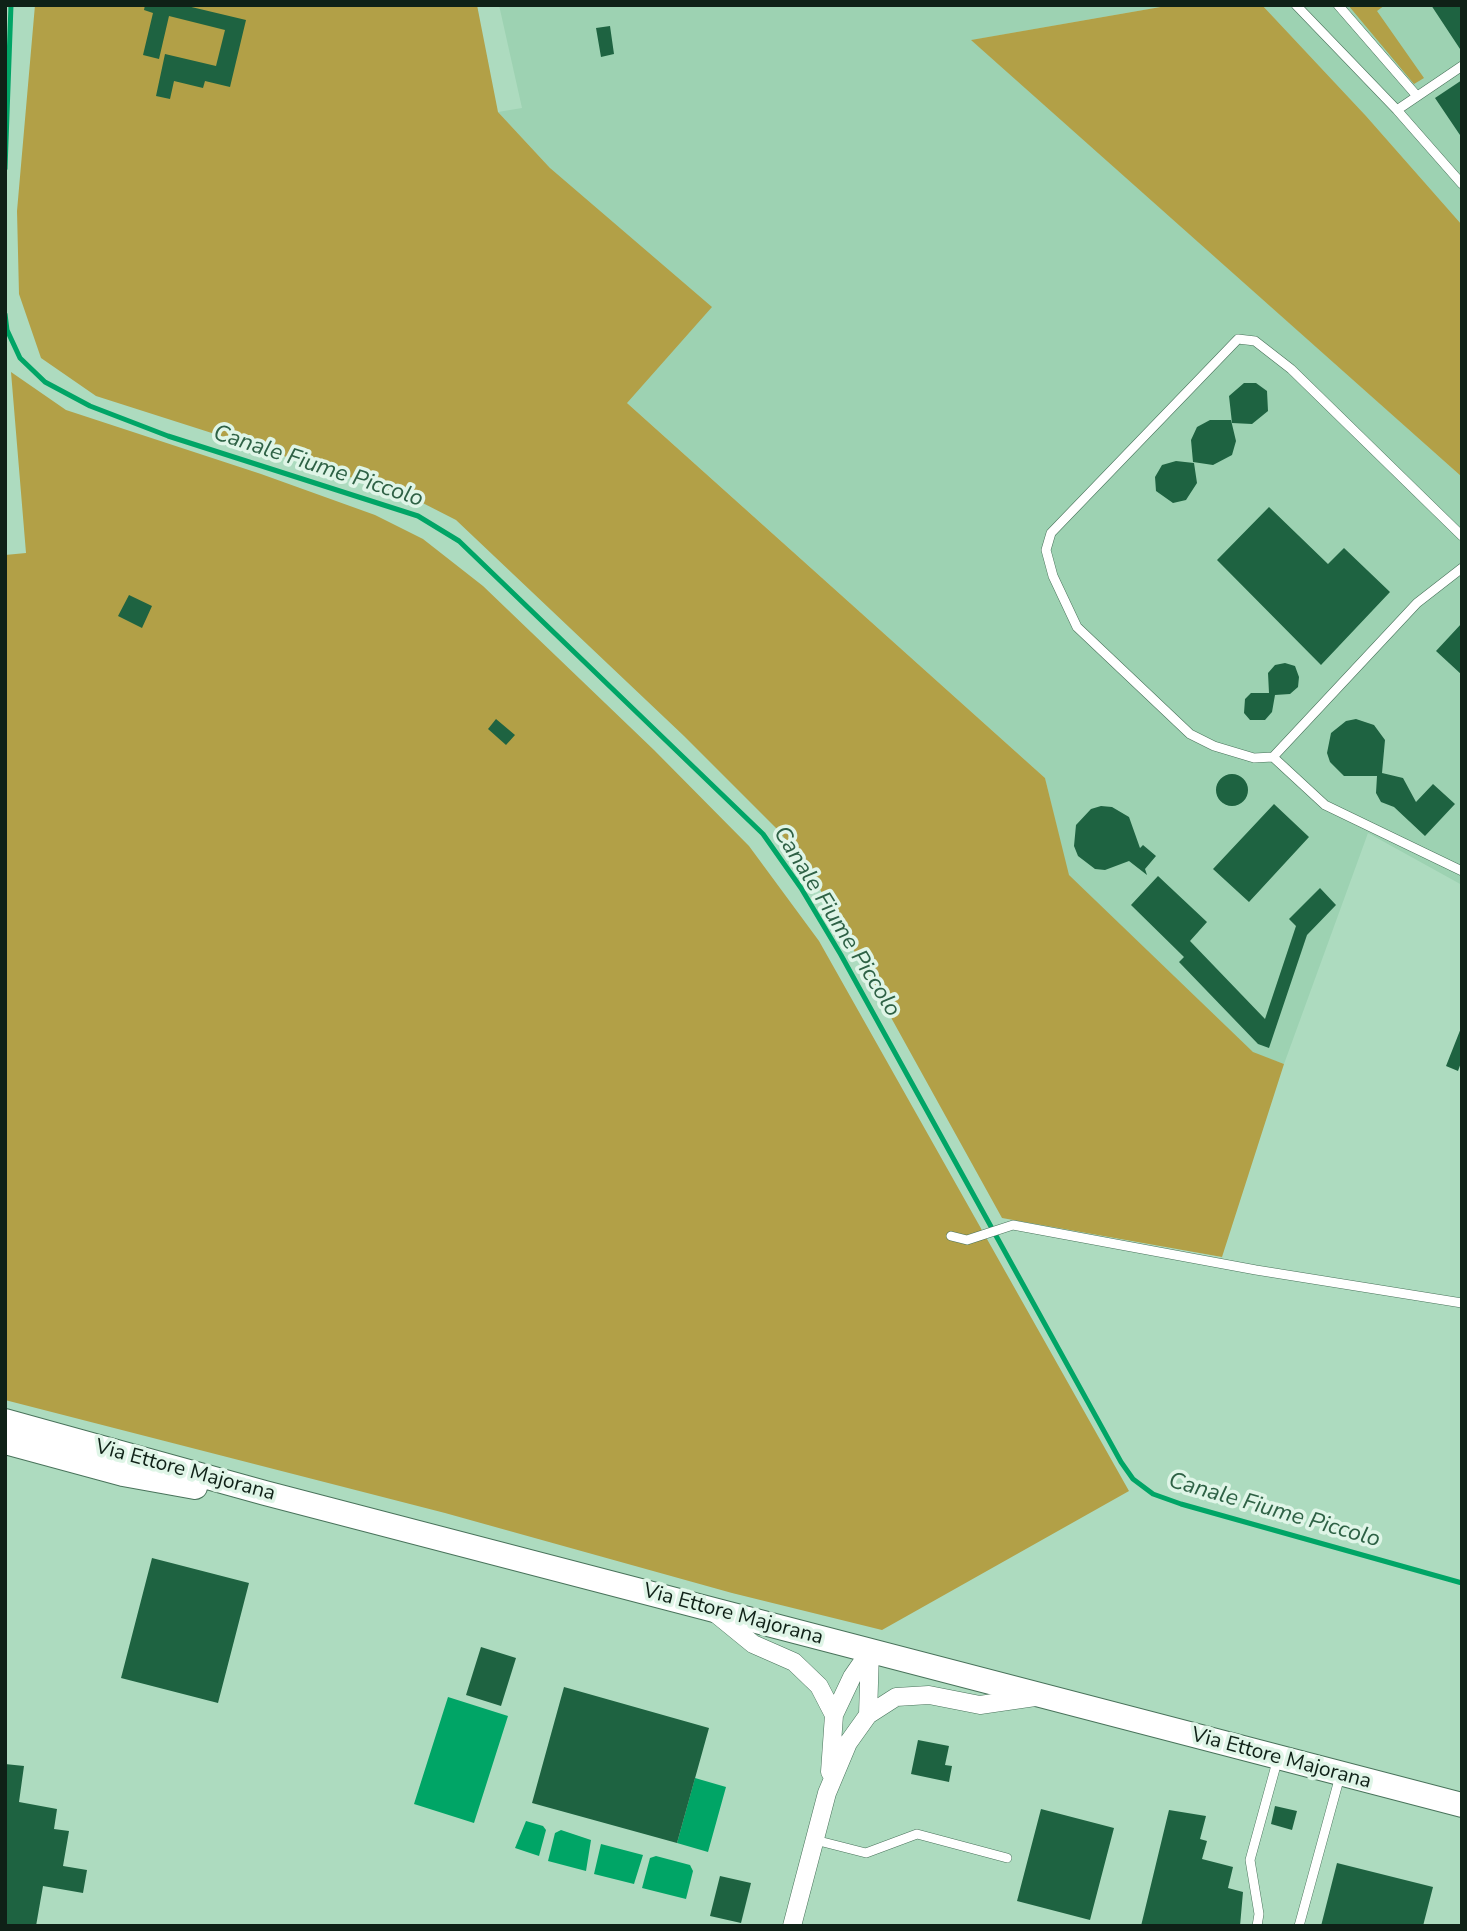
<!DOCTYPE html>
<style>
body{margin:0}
#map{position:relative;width:1467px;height:1931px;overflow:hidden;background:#addbbf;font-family:"Nunito Sans",sans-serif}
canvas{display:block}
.frame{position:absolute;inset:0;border:7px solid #0f2117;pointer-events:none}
</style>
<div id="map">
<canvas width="1467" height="1931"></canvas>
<div class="frame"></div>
</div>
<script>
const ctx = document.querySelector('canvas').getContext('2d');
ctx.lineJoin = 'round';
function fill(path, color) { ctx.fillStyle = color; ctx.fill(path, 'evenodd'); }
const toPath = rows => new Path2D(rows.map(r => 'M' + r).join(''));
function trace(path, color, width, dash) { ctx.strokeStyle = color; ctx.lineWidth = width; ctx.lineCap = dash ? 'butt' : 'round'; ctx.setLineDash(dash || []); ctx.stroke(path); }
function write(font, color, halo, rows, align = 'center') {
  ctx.font = font + ' "Nunito Sans",sans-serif'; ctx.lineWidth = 7; ctx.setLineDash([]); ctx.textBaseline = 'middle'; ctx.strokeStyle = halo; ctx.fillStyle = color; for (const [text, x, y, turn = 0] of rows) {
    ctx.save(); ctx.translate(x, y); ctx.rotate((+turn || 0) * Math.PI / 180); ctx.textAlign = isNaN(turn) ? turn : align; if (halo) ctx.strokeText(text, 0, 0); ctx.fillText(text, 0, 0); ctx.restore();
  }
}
const built = toPath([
 [499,5,1172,5,972,40,1462,477,1462,885,1368,833,1284,1064,1253,1053,1068,875,1045,778,626,402,550,168,498,112,522,108],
 [1262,5,1462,5,1462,225,1366,116]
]);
const green = toPath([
 [35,5,477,5,498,112,550,168,712,307,627,403,1045,778,1069,875,1253,1052,1284,1064,1222,1257,1002,1218,811,873,779,831,684,736,456,520,409,496,96,396,41,358,19,294,17,211],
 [1172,5,1262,5,1366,116,1462,225,1462,477,971,40],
 [1348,5,1385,5,1377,11,1424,78,1414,84],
 [11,372,66,410,261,474,375,515,423,539,483,586,654,750,749,846,819,941,1129,1491,882,1630,732,1593,445,1513,5,1400,5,555,26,553]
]);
const water = toPath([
 [448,1697,508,1716,474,1823,414,1804],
 [695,1778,726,1787,708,1852,677,1843],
 [526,1821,543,1826,546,1830,539,1856,515,1848],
 [561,1830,591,1840,586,1871,548,1861,555,1833],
 [601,1844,643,1855,634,1884,594,1874],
 [656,1856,690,1865,693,1871,686,1899,642,1888,650,1858]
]);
const stream = toPath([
 [5,169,11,5],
 [5,314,7,330,20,358,45,382,90,406,168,436,418,516,459,541,763,834,801,888,841,955,1121,1462,1133,1479,1153,1494,1181,1504,1462,1583]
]);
const building = toPath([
 [145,5,183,5,246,20,230,87,205,81,203,88,174,81,170,99,156,96,165,54,216,66,225,30,169,16,159,59,143,55,153,13,144,10],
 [1431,5,1462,5,1462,52],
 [610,26,614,54,601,57,596,28],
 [1462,80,1462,138,1435,98],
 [1244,383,1256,383,1267,391,1268,411,1252,424,1232,423,1229,396],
 [1210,420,1231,420,1236,441,1232,455,1213,465,1193,462,1191,440,1197,427],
 [1176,461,1194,463,1197,483,1186,500,1173,503,1156,491,1155,477,1162,465],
 [1269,507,1328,564,1344,548,1390,592,1321,665,1217,560],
 [129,595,152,606,142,628,118,616],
 [1462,623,1462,675,1436,651],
 [1285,663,1295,666,1299,677,1298,687,1290,694,1275,695,1272,712,1265,720,1250,720,1244,713,1245,699,1251,693,1269,693,1268,673,1275,665],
 [496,719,515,735,506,745,488,729],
 [1356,719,1374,725,1385,740,1382,773,1403,778,1416,802,1433,784,1455,804,1425,836,1394,807,1381,802,1376,793,1377,776,1344,776,1330,762,1327,753,1331,733,1346,721],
 '1216 790a16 16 0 1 1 32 0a16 16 0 1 1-32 0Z',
 [1274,804,1309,837,1249,902,1213,869],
 [1101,806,1112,807,1129,817,1140,848,1143,845,1156,856,1145,869,1147,875,1129,861,1105,870,1095,869,1078,856,1074,846,1076,825,1091,809],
 [1158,876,1207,922,1190,941,1265,1019,1296,926,1289,919,1320,888,1336,905,1307,935,1269,1048,1258,1044,1179,962,1184,957,1131,905],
 [1461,1028,1462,1060,1458,1071,1446,1066],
 [152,1558,249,1583,218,1703,121,1678],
 [481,1647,516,1658,501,1706,466,1695],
 [564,1687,709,1728,677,1843,532,1803],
 [918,1740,949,1746,945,1765,952,1766,949,1782,911,1774],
 [5,1764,24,1766,19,1802,57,1809,54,1829,69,1831,63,1866,87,1870,83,1893,43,1886,36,1926,5,1926],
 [1275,1806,1297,1811,1292,1830,1271,1824],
 [1041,1809,1114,1828,1090,1920,1017,1901],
 [1169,1810,1206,1816,1200,1839,1207,1841,1202,1859,1233,1867,1228,1888,1243,1892,1240,1926,1141,1926],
 [1337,1863,1433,1887,1423,1926,1321,1926],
 [720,1876,751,1883,741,1923,710,1916]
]);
const lane = toPath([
 [1296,5,1397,110],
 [1338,5,1417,96],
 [1462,66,1397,110,1462,184],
 [1462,536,1291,369,1255,341,1238,339,1051,533,1046,550,1053,576,1077,627,1190,734,1214,746,1254,758,1273,757,1417,603,1462,568],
 [1273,757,1325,805,1462,871],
 [951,1236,967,1240,1013,1225,1256,1270,1462,1303],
 [815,1840,866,1853,917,1834,1007,1858],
 [1257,1926,1259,1914,1250,1860,1278,1758],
 [1299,1926,1340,1776]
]);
const street = toPath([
 [715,1613,753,1644,794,1662,819,1686,834,1715],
 [868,1715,870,1651],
 [830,1772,834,1715,852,1677,870,1651],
 [792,1926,827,1793,848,1743,868,1715,896,1697,929,1695,980,1705,1035,1697]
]);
const secondary = toPath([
 [5,1421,265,1493,1462,1805],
 [5,1442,123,1474,195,1487]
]);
const streetNames = [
 ["Via Ettore Majorana",185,1471,15],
 ["Via Ettore Majorana",733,1615,15],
 ["Via Ettore Majorana",1281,1759,15]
];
const waterNames = [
 ["Canale Fiume Piccolo",318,467,18],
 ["Canale Fiume Piccolo",836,922,58],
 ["Canale Fiume Piccolo",1274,1511,16]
];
fill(built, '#9dd2b2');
fill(green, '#b2a047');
fill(water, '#00a566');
trace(stream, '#00a566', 5);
fill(building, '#1e6341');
trace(lane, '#49735b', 10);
trace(street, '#49735b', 19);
trace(secondary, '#49735b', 26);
trace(lane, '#fff', 9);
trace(street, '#fff', 18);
trace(secondary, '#fff', 24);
write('21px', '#0f2117', '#dff5e7', streetNames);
write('italic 23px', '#2e6145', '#dff5e7', waterNames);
</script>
